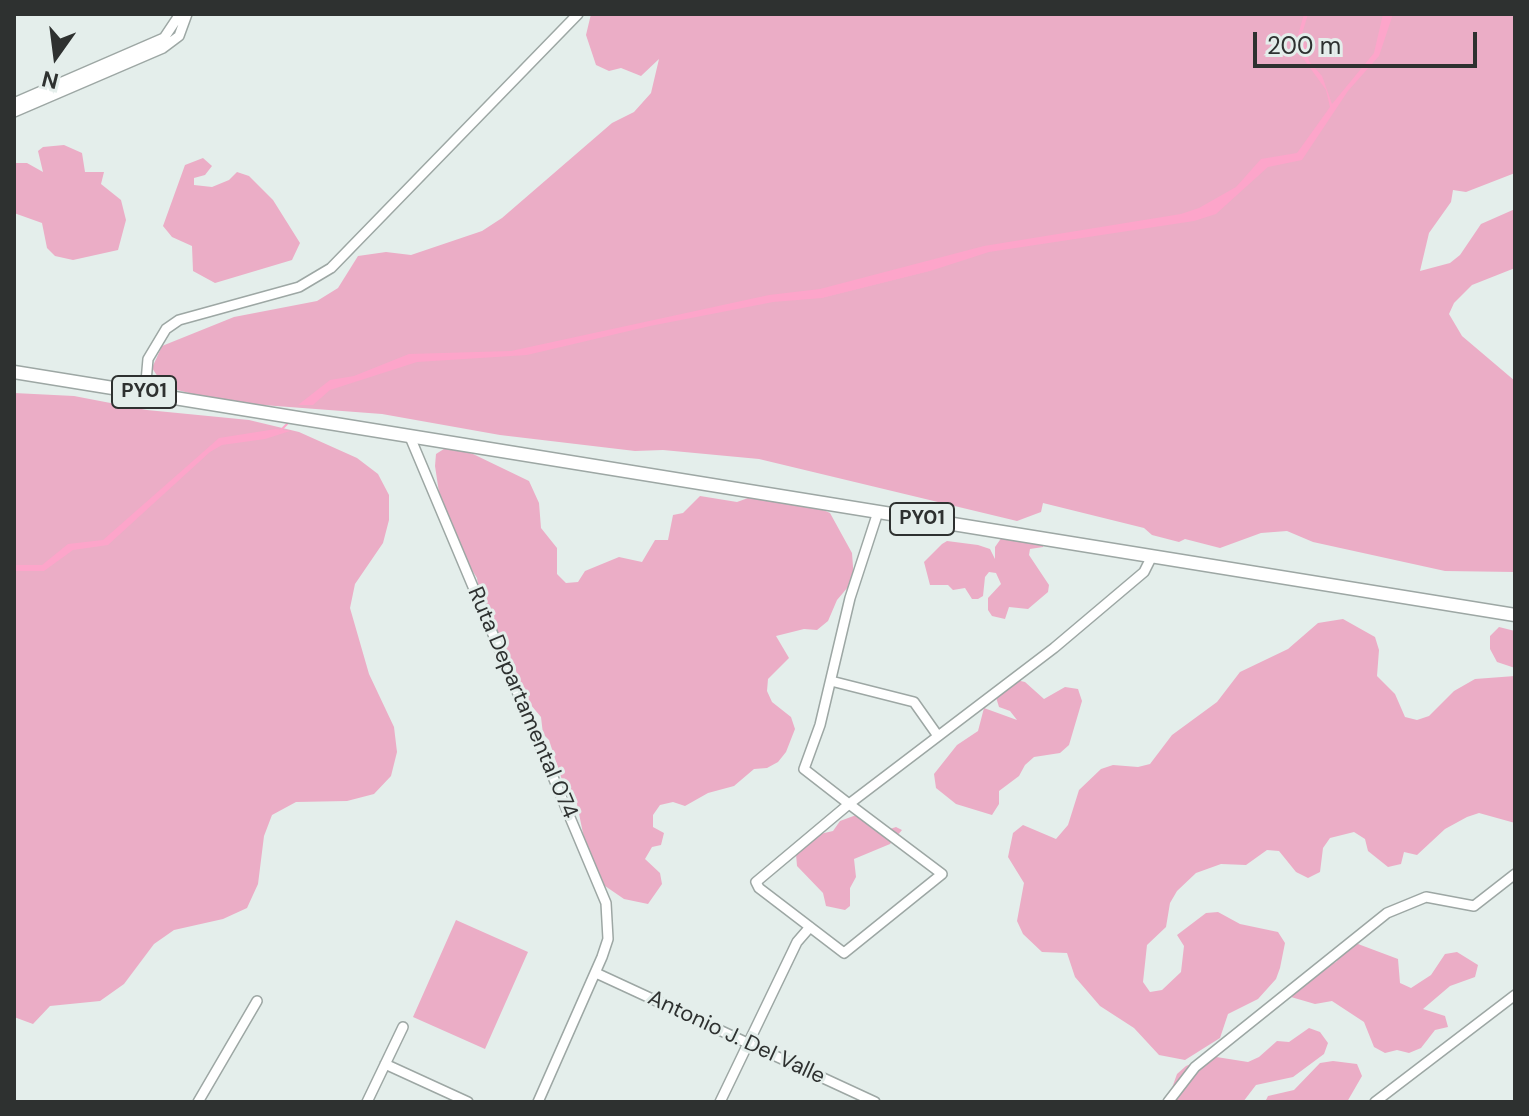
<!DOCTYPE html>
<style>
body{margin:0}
#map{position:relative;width:1529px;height:1116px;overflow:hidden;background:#e4eeeb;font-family:"DM Sans",sans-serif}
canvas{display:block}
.frame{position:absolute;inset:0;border:16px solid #2e3130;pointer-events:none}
.north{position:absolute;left:16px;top:16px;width:80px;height:80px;-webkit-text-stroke:6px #e4eeeb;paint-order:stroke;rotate:194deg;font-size:22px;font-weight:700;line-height:32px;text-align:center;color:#2e3130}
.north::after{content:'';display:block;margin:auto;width:28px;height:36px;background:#2e3130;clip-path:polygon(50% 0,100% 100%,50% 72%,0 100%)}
.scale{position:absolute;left:1253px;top:32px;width:224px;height:36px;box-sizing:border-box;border:4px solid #2e3130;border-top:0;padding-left:10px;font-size:24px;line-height:28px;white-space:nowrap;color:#2e3130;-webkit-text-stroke:6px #e4eeeb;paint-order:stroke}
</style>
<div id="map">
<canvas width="1529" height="1116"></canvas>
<div class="frame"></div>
<div class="north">N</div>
<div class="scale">200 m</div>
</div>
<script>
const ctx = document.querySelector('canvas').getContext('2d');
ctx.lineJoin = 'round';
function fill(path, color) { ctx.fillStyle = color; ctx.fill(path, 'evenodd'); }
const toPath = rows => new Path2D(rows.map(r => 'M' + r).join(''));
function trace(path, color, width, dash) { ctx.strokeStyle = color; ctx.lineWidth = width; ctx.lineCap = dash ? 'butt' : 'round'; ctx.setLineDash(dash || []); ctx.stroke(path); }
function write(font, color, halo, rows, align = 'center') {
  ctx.font = font + ' "DM Sans",sans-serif'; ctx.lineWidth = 6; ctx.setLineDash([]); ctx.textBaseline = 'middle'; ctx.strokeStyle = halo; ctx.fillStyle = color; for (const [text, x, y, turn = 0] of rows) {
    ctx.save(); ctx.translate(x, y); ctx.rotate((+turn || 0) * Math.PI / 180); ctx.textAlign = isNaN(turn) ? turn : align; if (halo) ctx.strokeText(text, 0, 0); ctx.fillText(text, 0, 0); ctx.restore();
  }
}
const green = toPath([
 [591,14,1515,14,1515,173,1466,192,1453,190,1451,202,1429,233,1420,271,1450,263,1460,255,1481,224,1515,209,1515,268,1472,285,1454,303,1449,314,1462,336,1515,381,1515,572,1445,571,1313,542,1287,531,1261,533,1220,548,1185,539,1179,542,1152,535,1144,528,1043,503,1041,512,1017,521,759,459,663,450,635,451,500,435,382,414,223,402,170,388,160,380,152,368,162,346,234,317,317,301,338,288,358,256,386,252,411,255,482,231,502,218,612,123,634,112,651,93,659,59,641,76,621,68,609,71,596,65,586,35],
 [64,145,82,153,85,172,104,172,101,184,121,200,126,220,118,250,73,260,55,256,47,248,42,223,14,213,14,163,27,163,43,172,38,151,43,147],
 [203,158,212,166,205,175,194,178,194,185,212,187,229,180,237,172,249,176,273,200,300,243,292,260,215,283,193,271,192,246,172,237,163,226,185,165],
 [14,393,74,396,147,410,249,420,299,432,357,458,378,474,389,495,389,520,383,543,355,584,350,608,369,674,394,727,397,752,391,776,374,794,347,801,296,802,272,815,264,836,258,884,247,908,223,919,174,930,154,944,124,984,100,1001,50,1006,33,1024,14,1017],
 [447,447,473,454,529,481,539,503,541,528,557,548,557,574,566,583,578,582,585,571,619,557,642,562,655,540,668,540,673,515,683,513,700,496,737,502,748,498,776,501,794,497,830,513,852,553,854,580,837,600,828,621,817,630,804,629,776,636,789,658,768,679,767,691,772,702,791,717,795,729,786,752,778,762,767,768,754,769,734,786,708,793,685,806,673,802,660,805,653,815,653,827,664,833,661,845,652,847,645,859,660,873,662,884,648,904,624,899,592,877,577,804,562,780,549,740,543,734,541,717,520,692,515,665,503,647,479,592,477,578,456,545,440,499,435,466,436,454],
 [1002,537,1044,541,1043,547,1030,549,1029,555,1049,585,1048,592,1028,609,1009,607,1005,619,992,616,988,610,988,598,1001,584,996,573,989,572,985,577,983,596,978,599,972,599,965,588,953,590,948,585,930,585,924,562,942,544,947,541,978,545,990,549,995,559,995,547],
 [1343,619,1375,637,1379,650,1377,676,1395,694,1405,717,1417,720,1429,716,1454,691,1475,679,1515,676,1515,823,1479,813,1467,817,1445,829,1417,855,1404,852,1401,864,1388,867,1368,851,1365,839,1354,832,1330,838,1323,848,1320,872,1308,878,1296,872,1279,851,1267,850,1246,865,1221,864,1196,873,1177,891,1170,903,1166,927,1147,945,1143,982,1150,992,1162,990,1181,972,1184,946,1177,935,1206,913,1218,912,1240,924,1278,932,1285,943,1280,968,1276,979,1258,999,1228,1014,1220,1038,1185,1060,1159,1055,1134,1028,1100,1006,1075,977,1067,953,1042,952,1023,934,1017,921,1024,883,1008,857,1013,833,1023,825,1056,839,1068,825,1079,790,1101,769,1113,765,1138,767,1150,764,1172,735,1217,702,1240,672,1288,649,1318,623],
 [1499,627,1515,631,1515,668,1497,662,1490,649,1490,636],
 [1012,679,1025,682,1044,699,1065,687,1078,689,1082,701,1069,745,1060,753,1034,757,1025,765,1019,776,999,791,999,804,992,815,956,804,936,788,934,774,957,745,978,731,984,708,1017,720,1010,711,999,707,995,694],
 [859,814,884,831,896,827,902,830,890,844,854,859,856,877,850,888,850,906,845,910,826,906,823,893,797,866,796,854,820,834,833,831,840,821],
 [456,920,528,952,485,1049,413,1017],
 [1350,941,1398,959,1400,983,1411,988,1431,975,1445,954,1457,952,1478,965,1475,977,1450,986,1423,1009,1445,1016,1448,1027,1435,1030,1421,1048,1409,1053,1397,1050,1385,1053,1374,1047,1364,1022,1332,1001,1315,1004,1291,997,1301,976,1336,962],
 [1309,1028,1320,1032,1328,1043,1324,1054,1293,1077,1256,1085,1243,1102,1167,1102,1177,1074,1186,1066,1210,1056,1248,1062,1259,1057,1277,1041,1289,1042],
 [1333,1061,1357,1064,1362,1076,1347,1102,1265,1102,1268,1096,1294,1090,1320,1063]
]);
const water = toPath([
 [1304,14,1308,14,1302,34,1309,61,1322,76,1332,104,1374,53,1383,14,1393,14,1379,56,1348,91,1302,160,1268,167,1216,214,1194,221,989,252,930,271,822,298,773,302,650,326,527,355,417,362,330,390,313,405,298,405,330,380,354,376,409,354,511,351,769,295,820,289,984,246,1181,214,1199,208,1236,187,1261,159,1297,153,1330,107,1326,90,1303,58,1298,35],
 [276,429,290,431,265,439,222,445,210,452,108,545,73,550,44,571,14,571,14,565,42,565,68,544,103,540,219,438]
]);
const stream = toPath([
 [280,431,290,421]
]);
const minor = toPath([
 [14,103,164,38,180,14],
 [14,112,163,48,179,36,187,14],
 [145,393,148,359,166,329,179,320,299,287,331,268,578,14],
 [410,437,606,903,608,939,602,957,538,1102],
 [878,512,850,598,820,725,804,769,849,804,942,874,844,953,759,888,756,882,849,804,1054,648,1144,572,1152,556],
 [831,681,914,702,938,736],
 [596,973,875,1102],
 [385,1064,468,1102],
 [198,1102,257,1001],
 [367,1102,403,1027],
 [720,1102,797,942,810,927],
 [1168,1102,1195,1067,1387,913,1426,897,1474,906,1515,874],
 [1375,1102,1515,995]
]);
const highway = toPath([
 [14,372,1515,615]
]);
const shields = [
 [144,392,64],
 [922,519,64]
];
const shieldNames = [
 ["PY01",144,392],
 ["PY01",922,519]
];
const streetNames = [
 ["Ruta Departamental 074",522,703,67],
 ["Antonio J. Del Valle",736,1038,25]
];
fill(green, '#ebadc6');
fill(water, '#fda5ca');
trace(stream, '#fda5ca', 2);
trace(minor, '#9da7a4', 12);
trace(highway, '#9da7a4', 15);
trace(minor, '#fff', 9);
trace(highway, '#fff', 12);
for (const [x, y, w] of shields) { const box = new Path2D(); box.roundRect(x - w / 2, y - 16, w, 32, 6); ctx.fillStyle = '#e4eeeb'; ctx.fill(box); trace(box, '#2e3130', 2); }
write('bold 20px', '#2e3130', null, shieldNames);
write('22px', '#2e3130', '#e4eeeb', streetNames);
</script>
